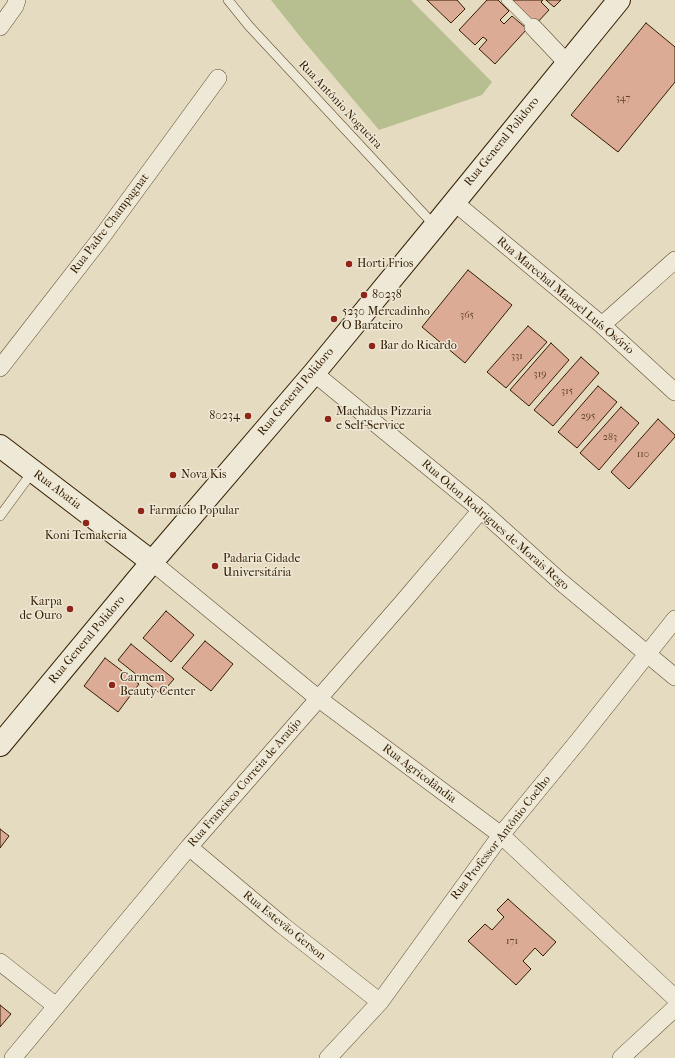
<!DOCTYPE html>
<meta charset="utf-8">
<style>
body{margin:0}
canvas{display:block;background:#e5dbc0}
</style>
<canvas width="675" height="1058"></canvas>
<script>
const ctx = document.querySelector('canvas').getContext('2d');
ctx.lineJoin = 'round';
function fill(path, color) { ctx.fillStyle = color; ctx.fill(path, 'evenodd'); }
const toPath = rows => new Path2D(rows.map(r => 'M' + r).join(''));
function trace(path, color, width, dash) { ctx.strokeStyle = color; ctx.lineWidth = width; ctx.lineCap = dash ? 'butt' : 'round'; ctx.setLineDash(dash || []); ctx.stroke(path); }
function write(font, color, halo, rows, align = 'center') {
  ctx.font = font + ' "IM FELL French Canon",serif'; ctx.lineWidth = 3; ctx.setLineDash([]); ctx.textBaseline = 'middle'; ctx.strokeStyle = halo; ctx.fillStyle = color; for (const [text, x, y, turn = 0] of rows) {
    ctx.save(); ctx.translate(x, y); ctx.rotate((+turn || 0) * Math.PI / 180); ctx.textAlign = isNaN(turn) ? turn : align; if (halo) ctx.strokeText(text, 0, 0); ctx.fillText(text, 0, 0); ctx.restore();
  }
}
const green = toPath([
 [271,0,411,0,492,82,482,95,379,130,302,39]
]);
const building = toPath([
 [427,0,457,0,465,9,451,23,427,0],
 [487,0,498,0,509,11,500,20,504,24,512,16,527,29,495,64,479,49,487,40,483,37,475,45,459,30,487,0],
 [509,0,543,0,541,2,549,10,535,25,509,0],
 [546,0,561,0,554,7,546,0],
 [646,23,675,47,675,82,618,152,571,115,646,23],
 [468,270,512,305,465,363,422,327,468,270],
 [528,326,547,342,506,388,487,372,528,326],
 [551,343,569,360,529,406,510,390,551,343],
 [581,357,599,373,553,426,534,410,581,357],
 [598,386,617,402,577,448,558,432,598,386],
 [621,407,639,423,599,470,580,453,621,407],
 [658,419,675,435,675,437,629,489,611,472,658,419],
 [166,611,194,635,171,662,143,638,166,611],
 [205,641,233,664,211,691,182,668,205,641],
 [131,644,174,679,161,694,118,660,131,644],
 [105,658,139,684,118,712,84,686,105,658],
 [0,829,9,836,0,848,0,829],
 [508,899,556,942,543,956,535,948,523,961,531,969,516,985,468,941,485,924,492,930,504,917,497,910,508,899],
 [0,1005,11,1014,0,1027,0,1005]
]);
const lane = toPath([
 [228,0,249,26,435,226],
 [506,0,533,27],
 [0,516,33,471]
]);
const street = toPath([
 [0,27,15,6,17,0],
 [533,27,567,63],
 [454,202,602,325,675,392],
 [602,325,675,260],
 [0,368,101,238,218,78],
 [314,373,481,510,561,582,675,677],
 [152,562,319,699,501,835,675,998],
 [189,847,282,925,380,1002],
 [0,962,56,1006],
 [13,1058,189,847,402,603,481,510],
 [328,1058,380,1002,501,835,579,740,675,619],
 [621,1058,675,1008]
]);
const secondary = toPath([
 [0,446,152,562],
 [0,745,152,562,314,373,435,226,619,0]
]);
const markers = [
 [349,264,4,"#8f2418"],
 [364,295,4,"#8f2418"],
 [334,319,4,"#8f2418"],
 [372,346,4,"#8f2418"],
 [248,416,4,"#8f2418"],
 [328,419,4,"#8f2418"],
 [173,475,4,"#8f2418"],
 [141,511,4,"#8f2418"],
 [86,523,4,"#8f2418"],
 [215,566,4,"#8f2418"],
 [70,609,4,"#8f2418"],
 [112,685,4,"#8f2418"]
];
const numberNames = [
 ["347",623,99],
 ["365",467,316],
 ["331",517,357],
 ["319",540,375],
 ["315",567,392],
 ["295",588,417],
 ["283",610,438],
 ["110",643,455],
 ["171",512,942]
];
const streetNames = [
 ["Rua Antônio Nogueira",340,105,47],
 ["Rua General Polidoro",502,142,-51],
 ["Rua Padre Champagnat",110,224,-53],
 ["Rua Marechal Manoel Luís Osório",565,296,40],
 ["Rua General Polidoro",296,392,-50],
 ["Rua Abatia",57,490,37],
 ["Rua Odon Rodrigues de Morais Rego",495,525,41],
 ["Rua General Polidoro",87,640,-50],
 ["Rua Agricolândia",419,774,37],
 ["Rua Francisco Correia de Araújo",245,783,-49],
 ["Rua Professor Antônio Coelho",501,838,-52],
 ["Rua Estevão Gerson",284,926,39]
];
const poiNames = [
 ["Horti Frios",357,264],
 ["80238",372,295],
 ["5230 Mercadinho",342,312],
 ["O Barateiro",342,326],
 ["Bar do Ricardo",380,346],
 ["Machadus Pizzaria",336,412],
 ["e Self-Service",336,426],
 ["80234",240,416,"right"],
 ["Nova Kis",181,475],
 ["Farmácio Popular",149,511],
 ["Koni Temakeria",86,536,"center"],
 ["Padaria Cidade",223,559],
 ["Universitária",223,573],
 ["Karpa",62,602,"right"],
 ["de Ouro",62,616,"right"],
 ["Carmem",120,678],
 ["Beauty Center",120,692]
];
fill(green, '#b7bf90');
fill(building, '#dcab96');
trace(building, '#331d00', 1);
trace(lane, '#604c30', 10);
trace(street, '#604c30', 18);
trace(secondary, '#331d00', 24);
trace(lane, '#eee8d6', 9);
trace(street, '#eee8d6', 17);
trace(secondary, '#eee8d6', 22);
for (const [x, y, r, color] of markers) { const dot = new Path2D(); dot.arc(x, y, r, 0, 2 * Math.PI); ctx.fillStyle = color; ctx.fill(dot); trace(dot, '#eee8d6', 1.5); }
write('10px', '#5d4026', null, numberNames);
write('12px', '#331d00', '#eee8d6', streetNames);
write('12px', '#331d00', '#eee8d6', poiNames, 'left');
</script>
